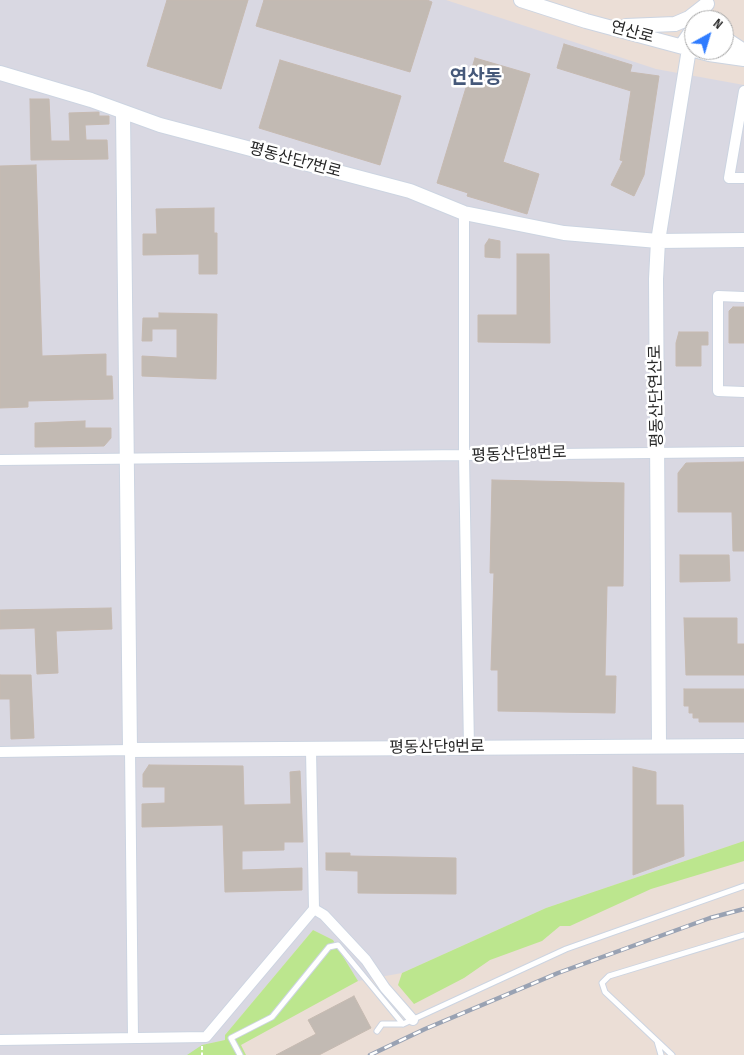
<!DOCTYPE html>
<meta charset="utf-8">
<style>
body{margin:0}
#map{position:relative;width:744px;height:1055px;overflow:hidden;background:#ebded6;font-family:"Sofia Sans Condensed",sans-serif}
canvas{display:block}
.north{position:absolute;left:684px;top:10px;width:50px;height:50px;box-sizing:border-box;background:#fff;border:1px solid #a9a9a9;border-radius:50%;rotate:39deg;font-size:14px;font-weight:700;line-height:20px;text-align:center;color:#272727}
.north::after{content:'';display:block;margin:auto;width:18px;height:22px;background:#2f7cff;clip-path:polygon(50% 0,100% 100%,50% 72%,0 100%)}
</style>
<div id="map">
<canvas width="744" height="1055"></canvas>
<div class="north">N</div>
</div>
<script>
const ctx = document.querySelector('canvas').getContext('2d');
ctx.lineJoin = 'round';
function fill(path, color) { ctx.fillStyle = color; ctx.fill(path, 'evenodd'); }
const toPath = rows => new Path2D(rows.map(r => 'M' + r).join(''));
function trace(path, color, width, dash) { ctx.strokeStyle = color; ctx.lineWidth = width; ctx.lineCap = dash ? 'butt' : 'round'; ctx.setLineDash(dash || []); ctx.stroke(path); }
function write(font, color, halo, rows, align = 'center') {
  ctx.font = font + ' "Sofia Sans Condensed","Noto Sans KR",sans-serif'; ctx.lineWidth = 5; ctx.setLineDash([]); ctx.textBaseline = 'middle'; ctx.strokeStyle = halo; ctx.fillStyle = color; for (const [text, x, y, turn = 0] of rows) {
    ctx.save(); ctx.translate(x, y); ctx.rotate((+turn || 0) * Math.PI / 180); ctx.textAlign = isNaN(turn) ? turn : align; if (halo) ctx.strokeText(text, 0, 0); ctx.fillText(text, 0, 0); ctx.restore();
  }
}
const industrial = toPath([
 [0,0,446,0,656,69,744,85,744,841,546,908,402,973,358,981,333,940,313,930,225,1035,225,1040,203,1045,202,1055,0,1055]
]);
const green = toPath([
 [744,841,744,861,651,889,570,926,560,926,542,941,490,960,464,978,414,1004,398,985,402,973,546,908],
 [313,930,333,940,358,981,241,1045,246,1055,187,1055,202,1045,225,1040,225,1035]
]);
const building = toPath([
 [167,0,248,0,221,89,147,66,167,0],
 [264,0,427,0,432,2,410,72,256,26,264,0],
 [564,44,632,65,630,72,659,76,644,175,634,196,611,185,623,161,620,160,631,91,557,68,564,44],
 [475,58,530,74,503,162,539,174,527,214,467,196,468,193,437,183,475,58],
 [280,60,401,96,380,165,259,128,280,60],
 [30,99,49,99,51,141,70,141,69,113,99,112,99,116,109,116,109,124,85,125,86,140,107,140,108,159,31,160,30,99],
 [36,165,42,356,106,354,106,376,112,376,113,399,28,401,28,407,0,408,0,166,36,165],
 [214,208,214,233,217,233,217,274,199,274,199,254,143,255,143,234,157,234,156,209,214,208],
 [489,239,500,241,500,258,485,257,485,245,489,239],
 [517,254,549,254,550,343,478,342,478,315,517,315,517,254],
 [733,307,744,307,744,343,729,343,729,311,733,307],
 [159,313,217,314,216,379,142,376,142,356,177,358,177,329,152,329,152,341,142,341,143,318,159,318,159,313],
 [679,332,708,332,708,345,701,345,701,366,676,366,676,343,679,332],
 [85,421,85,428,111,428,111,438,104,446,35,447,35,423,85,421],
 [744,462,744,551,733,551,732,512,678,512,678,473,686,463,744,462],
 [492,480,624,483,623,586,607,586,605,676,616,676,615,713,498,711,498,670,491,670,494,573,490,573,492,480],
 [680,555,729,555,730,581,680,582,680,555],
 [111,608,112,629,56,631,58,673,37,674,35,628,0,629,0,610,111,608],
 [684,618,737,618,737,644,744,644,744,675,686,675,684,618],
 [0,675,31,675,34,738,11,739,10,699,0,699,0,675],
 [684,689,744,689,744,722,699,722,699,718,693,718,693,713,689,713,689,706,684,706,684,689],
 [149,765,243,766,244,805,291,804,290,772,300,771,303,842,284,842,284,850,242,851,242,870,302,868,302,890,225,892,223,825,142,827,142,804,165,803,165,787,143,787,143,774,149,765],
 [633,767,656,772,656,805,683,805,684,856,633,875,633,767],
 [326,853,350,853,350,856,456,858,456,894,358,893,358,871,326,870,326,853],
 [354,996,371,1028,319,1055,276,1055,316,1034,308,1020,354,996]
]);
const path = toPath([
 [202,1046,202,1055]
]);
const lane = toPath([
 [377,1031,382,1024,403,1024,566,949,744,886],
 [657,1041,661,1055],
 [240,1055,231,1038,272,1017,329,947,338,945,403,1024],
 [672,1055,605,992,602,983,609,976,744,935]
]);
const street = toPath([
 [679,46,694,24],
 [744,91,729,178,744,178],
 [464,213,464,455,469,748],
 [744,297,718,296,718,391,744,392],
 [0,460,744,452],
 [311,750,314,909],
 [0,752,130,750,133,1038],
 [0,1040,206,1037,314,909,324,915,366,960,385,988,413,1020]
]);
const secondary = toPath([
 [521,0,586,21,709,54,744,59],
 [626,26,675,24,689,18,707,4],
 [724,38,744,51],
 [0,73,91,100,160,125,410,191,464,213,564,233,658,241,744,240],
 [123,113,130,750,744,746],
 [659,746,656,279,658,241,689,49]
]);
const rail = toPath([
 [370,1055,425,1029,558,973,710,918,744,909]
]);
const streetNames = [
 ["연산로",632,33,15],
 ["평동산단7번로",295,161,15],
 ["평동산단연산로",657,396,-91],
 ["평동산단8번로",519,455,-2],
 ["평동산단9번로",437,748,-1]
];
const quarterNames = [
 ["연산동",476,78]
];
fill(industrial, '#d9d8e2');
fill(green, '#bce68e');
fill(building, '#c2bab3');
trace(building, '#c6bab1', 1);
trace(lane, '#ccd4e1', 7);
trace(street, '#ccd4e1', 12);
trace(secondary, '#ccd4e1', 16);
trace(path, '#fff', 2, [4, 2.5]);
trace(lane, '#fff', 5);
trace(street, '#fff', 10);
trace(secondary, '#fff', 14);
trace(rail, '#99a2b3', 4.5);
trace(rail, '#fff', 2.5, [8]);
write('16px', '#272727', '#fff', streetNames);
write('bold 19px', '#455879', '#fff', quarterNames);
</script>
